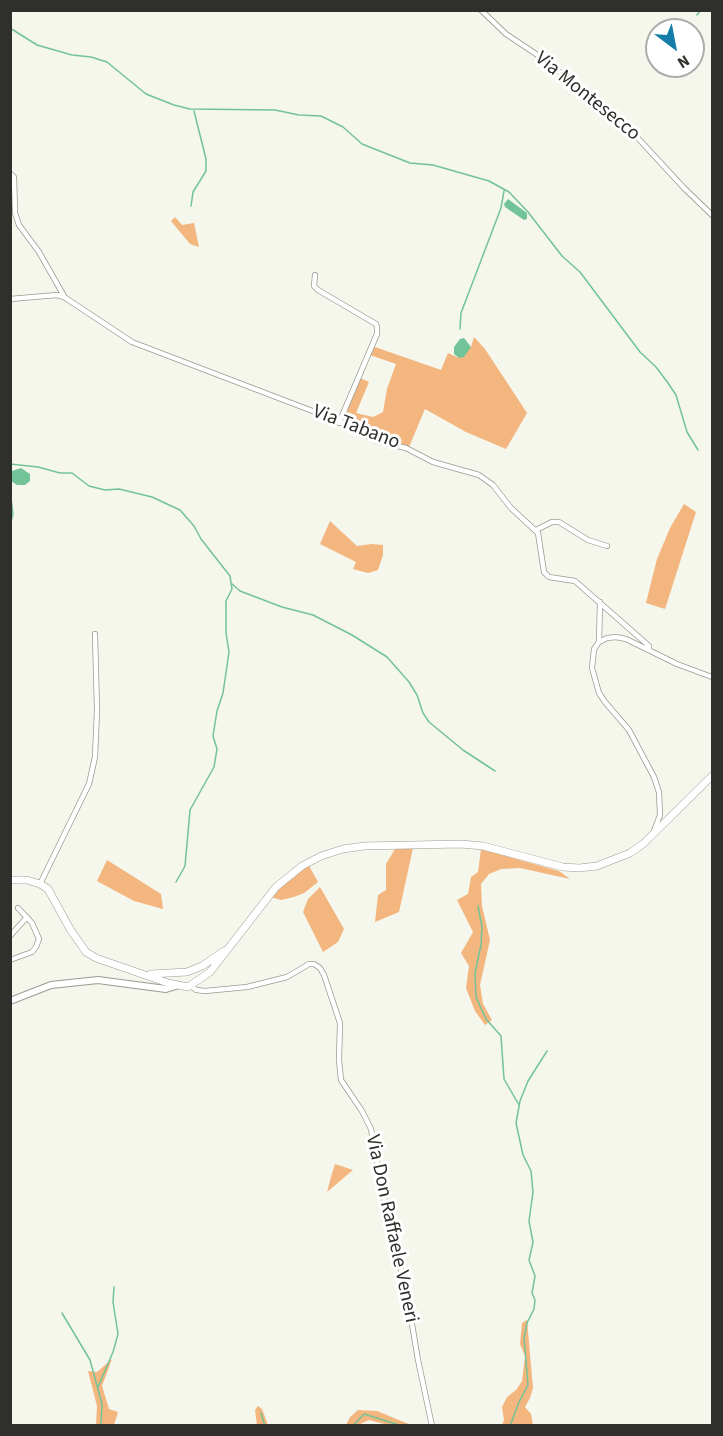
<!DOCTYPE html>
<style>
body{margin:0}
#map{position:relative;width:723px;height:1436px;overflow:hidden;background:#f5f6ec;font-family:"Source Sans 3",sans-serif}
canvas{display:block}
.frame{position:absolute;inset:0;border:12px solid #2f2f2b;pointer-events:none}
.north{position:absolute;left:645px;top:18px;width:60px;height:60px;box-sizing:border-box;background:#fff;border:2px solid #acacaa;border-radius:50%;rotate:148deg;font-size:16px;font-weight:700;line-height:24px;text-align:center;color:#2f2f2b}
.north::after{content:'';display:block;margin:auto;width:21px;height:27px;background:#157ea8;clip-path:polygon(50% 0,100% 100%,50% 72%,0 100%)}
</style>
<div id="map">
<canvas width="723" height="1436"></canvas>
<div class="frame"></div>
<div class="north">N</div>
</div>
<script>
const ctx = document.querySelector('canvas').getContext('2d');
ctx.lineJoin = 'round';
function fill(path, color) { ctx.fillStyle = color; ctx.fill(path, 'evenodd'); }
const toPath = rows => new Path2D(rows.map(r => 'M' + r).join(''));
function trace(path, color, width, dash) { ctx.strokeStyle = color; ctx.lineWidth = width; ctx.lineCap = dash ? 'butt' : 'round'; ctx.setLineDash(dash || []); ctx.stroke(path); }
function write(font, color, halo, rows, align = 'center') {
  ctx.font = font + ' "Source Sans 3",sans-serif'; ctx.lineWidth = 6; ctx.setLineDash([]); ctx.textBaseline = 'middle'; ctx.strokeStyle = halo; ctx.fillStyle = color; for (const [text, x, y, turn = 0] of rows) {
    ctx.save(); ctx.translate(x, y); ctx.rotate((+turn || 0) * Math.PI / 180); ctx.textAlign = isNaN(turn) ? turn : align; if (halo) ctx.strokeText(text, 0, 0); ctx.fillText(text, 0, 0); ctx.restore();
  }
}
const green = toPath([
 [175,217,182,225,194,223,199,247,190,244,171,221],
 [474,337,485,349,527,413,506,449,466,432,425,409,409,447,375,439,343,422,360,378,369,382,356,413,373,417,383,412,387,389,396,364,370,355,375,347,441,370,448,353,459,358,471,347],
 [684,504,696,512,665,609,646,603,657,559,670,528],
 [330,521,357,546,372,544,383,545,383,555,378,570,368,573,353,569,356,562,320,544],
 [413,848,399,912,375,922,378,895,386,890,386,864,395,849],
 [481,849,559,871,570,879,520,868,501,869,489,874,481,884,482,906,490,940,480,985,483,1004,492,1020,485,1025,475,1011,466,988,469,966,461,953,473,932,457,900,468,894,471,877,478,872],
 [107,860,161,894,163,909,134,901,97,881],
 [309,866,318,882,304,893,294,897,281,900,271,897,294,875],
 [320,887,344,929,338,942,323,952,303,912,308,899],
 [335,1164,353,1170,327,1192,331,1177],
 [527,1320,533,1388,530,1398,525,1407,531,1414,533,1425,502,1425,504,1420,502,1407,507,1397,516,1390,522,1381,525,1356,520,1344,522,1323],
 [112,1359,102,1386,109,1409,118,1412,114,1425,96,1425,97,1406,88,1371,97,1372],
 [258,1406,262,1409,268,1425,257,1425,255,1410],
 [358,1410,377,1411,411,1425,388,1425,369,1420,358,1425,346,1425,350,1417]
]);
const water = toPath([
 [508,199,527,213,527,219,524,220,505,207,504,204],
 [464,338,471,347,464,357,459,358,454,354,454,347,460,339],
 [21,468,30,474,30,481,25,485,17,485,11,481,11,474,12,471]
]);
const stream = toPath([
 [697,15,701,10],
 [10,28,37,45,72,55,91,57,107,62,146,94,174,105,190,109,275,110,299,115,321,116,343,127,362,144,410,163,433,165,489,181,509,192,528,212,562,256,580,272,640,352,656,367,668,383,676,395,687,432,698,450],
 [191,206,193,192,206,171,206,159,194,111],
 [460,329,461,313,501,208,504,191],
 [10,464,38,467,60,473,72,473,89,486,105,490,119,489,152,497,180,510,194,526,201,539,230,576,232,589,226,601,226,633,229,652,223,693,217,711,213,736,217,749,214,767,190,810,185,866,176,882],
 [10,490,13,514,10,525],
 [231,583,240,591,282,607,313,615,352,635,387,657,409,682,417,695,423,713,429,722,463,750,495,771],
 [478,906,482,927,481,945,475,973,476,997,486,1019,501,1036,504,1079,519,1105],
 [62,1313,90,1360,102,1404,101,1426],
 [98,1387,113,1352,118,1334,113,1302,114,1287],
 [261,1413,265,1426],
 [353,1426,364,1414,402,1426],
 [510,1426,519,1402,528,1385,524,1338,527,1323,534,1309,535,1300,532,1293,535,1276,529,1260,533,1242,529,1221,533,1192,531,1171,523,1155,516,1123,520,1101,528,1081,547,1051]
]);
const minor = toPath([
 [481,10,506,34,542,58,623,122,684,188,712,215],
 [10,173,14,177,15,213,19,225,39,252,64,296],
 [315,275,314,286,318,290,376,324,377,327,377,334,339,423],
 [10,299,57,295,64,297,132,342,336,420,377,441,406,448,433,462,479,475,493,485,511,508,538,533,544,572,549,577,575,581,649,646,649,650],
 [536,530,552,522,559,522,588,540,607,546],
 [599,642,600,602],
 [654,831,660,815,659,792,654,777,629,730,605,702,599,693,592,668,594,649,599,642,607,638,616,637,626,639,677,664,712,677],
 [40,884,89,784,95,757,97,710,95,634],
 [10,936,27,917],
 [10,960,32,952,36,947,39,939,32,923,18,908],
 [191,986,196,990,205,991,247,987,287,977,309,964,314,964,320,968,324,975,340,1023,339,1060,341,1080,362,1111,371,1129,383,1193,408,1300,418,1360,432,1426]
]);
const tertiary = toPath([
 [10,1001,51,985,98,980,166,989,179,985]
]);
const secondary = toPath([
 [10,880,27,880,40,884,48,889,70,929,86,952,96,958,168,983,188,987,210,972,276,887,302,866,321,856,343,849,364,846,461,844,483,846,563,867,579,868,597,866,630,853,643,844,712,776],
 [151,974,187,972,202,966,224,951]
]);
const streetNames = [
 ["Via Montesecco",587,97,39],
 ["Via Tabano",356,428,21],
 ["Via Don Raffaele Veneri",391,1229,78]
];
fill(green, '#f3b67f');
fill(water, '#73c398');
trace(stream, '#73c398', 1.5);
trace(minor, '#9a9b92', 6);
trace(tertiary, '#9a9b92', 8);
trace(secondary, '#9a9b92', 8);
trace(minor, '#fff', 4.5);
trace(tertiary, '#fff', 6);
trace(secondary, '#fff', 7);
write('20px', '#2f2f2b', '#fff', streetNames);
</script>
